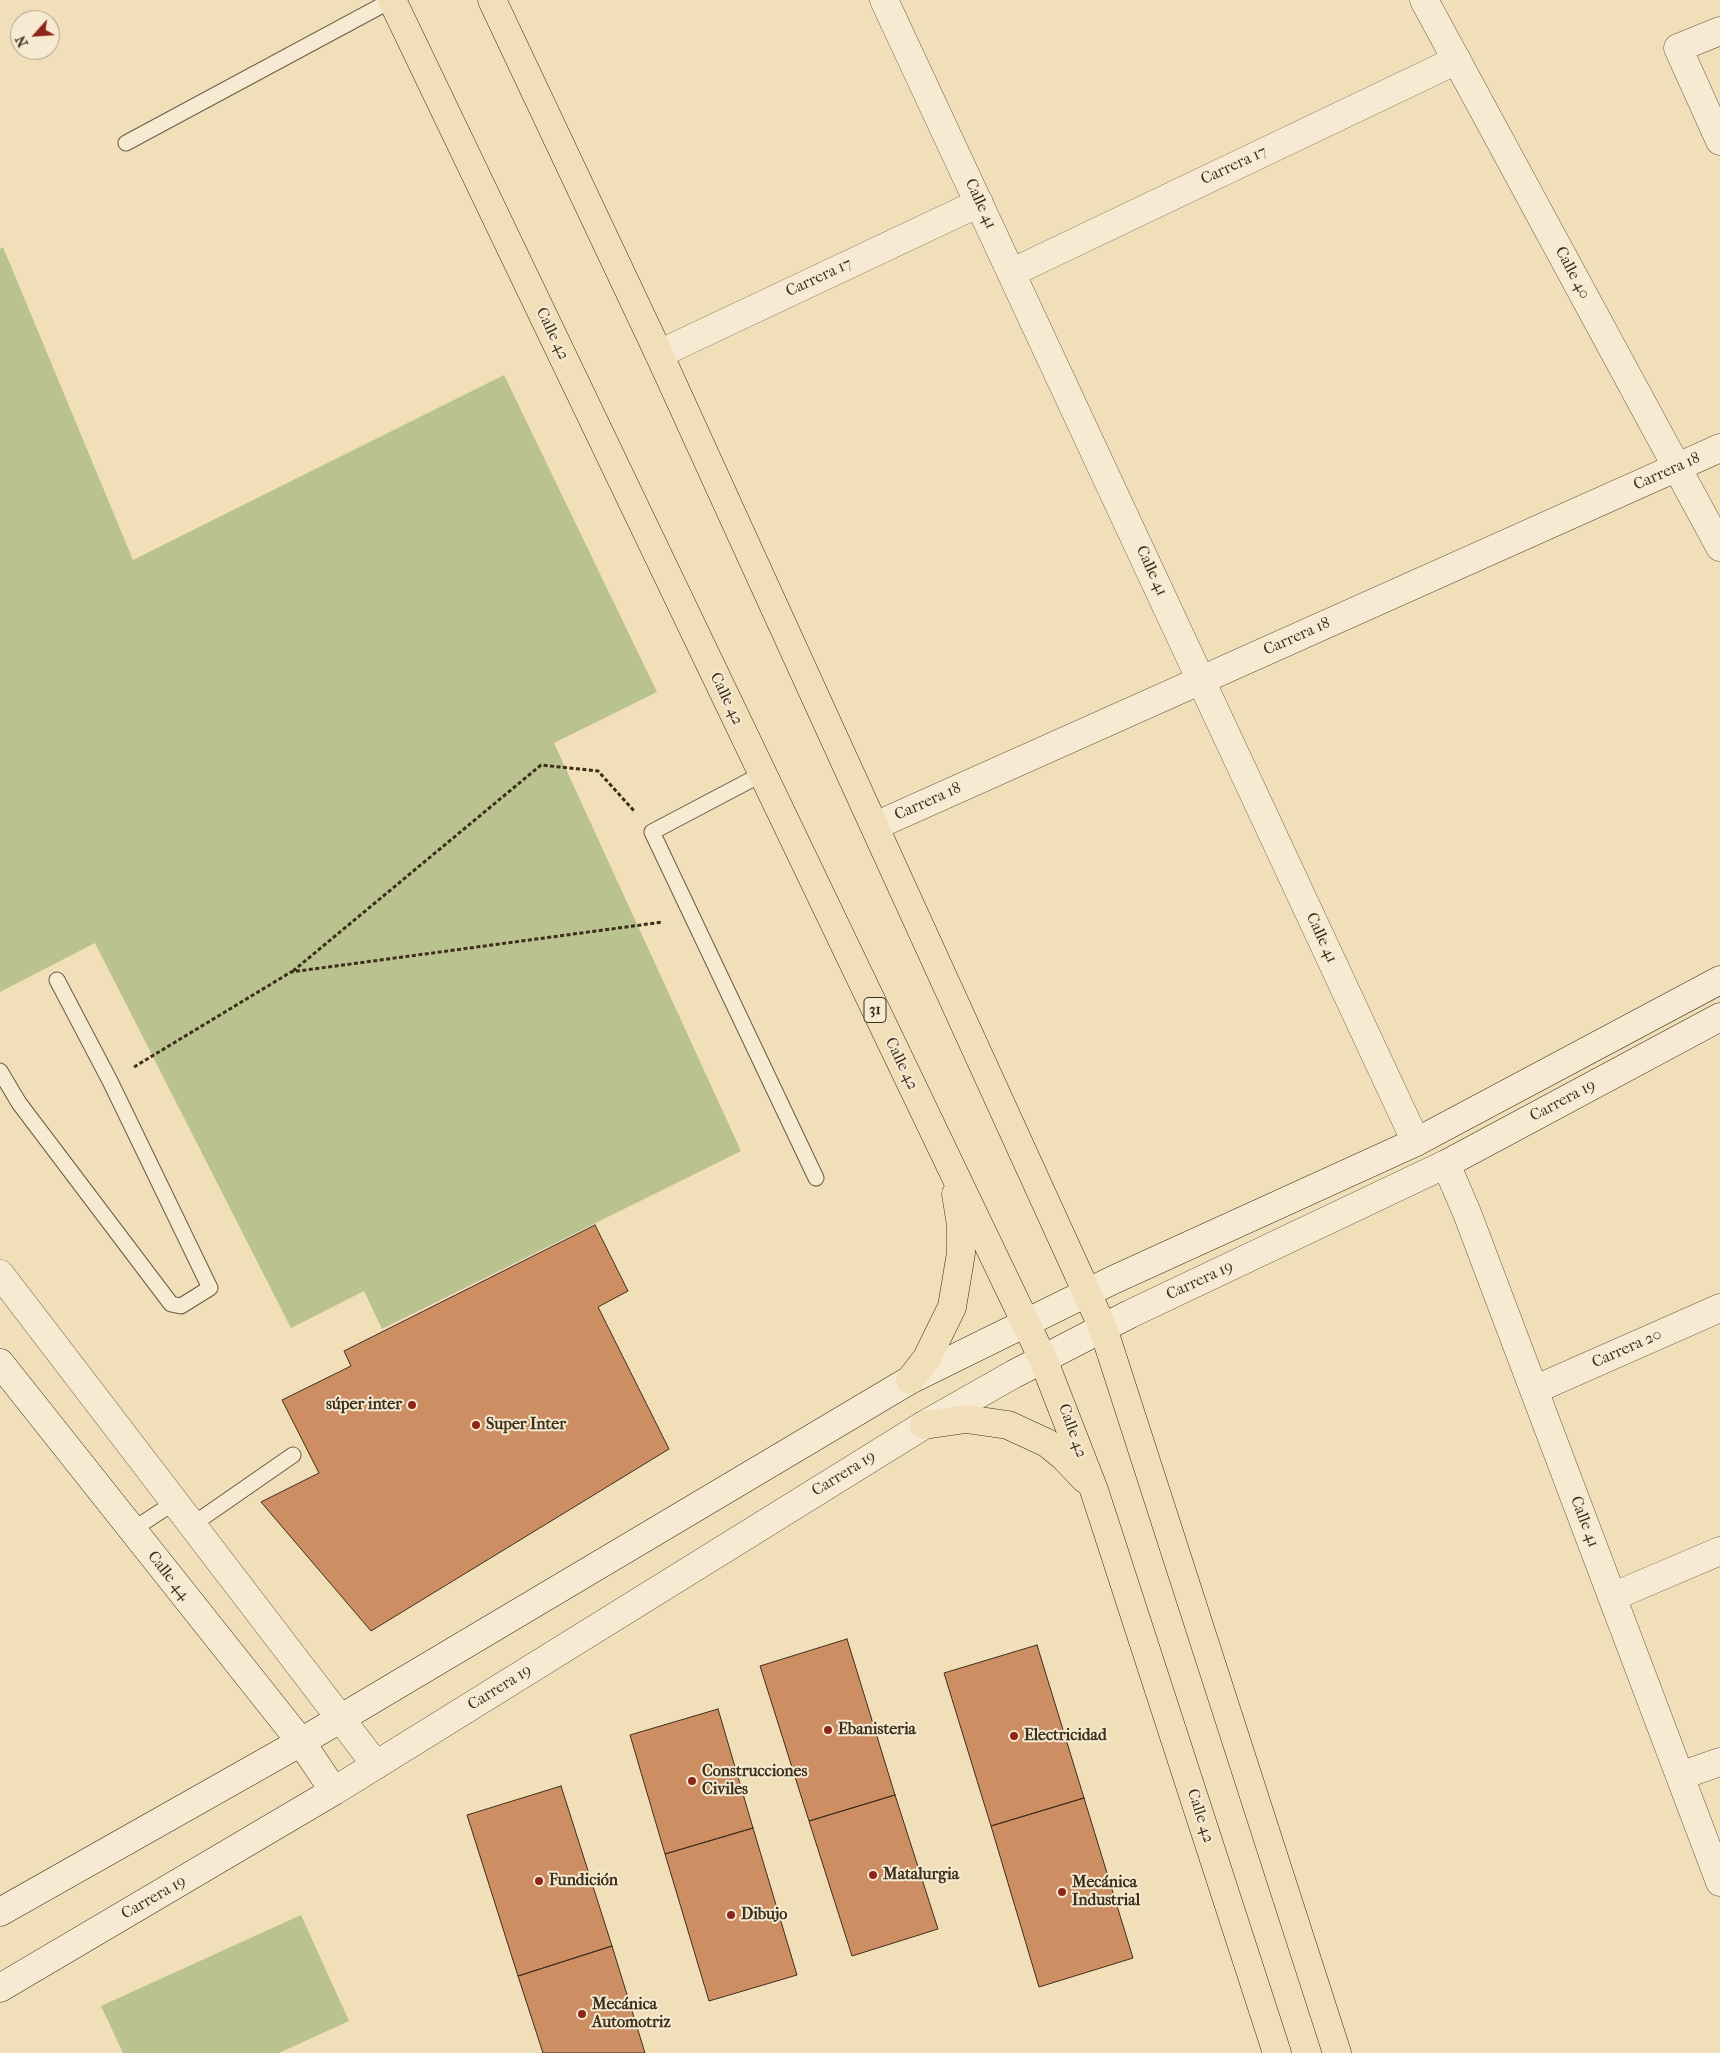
<!DOCTYPE html>
<meta charset="utf-8">
<style>
body{margin:0}
#map{position:relative;width:1720px;height:2053px;overflow:hidden;background:#f1dfba;font-family:"IM FELL French Canon",serif}
canvas{display:block}
.north{position:absolute;left:10px;top:10px;width:50px;height:50px;box-sizing:border-box;background:#f6ead2;border:1px solid #ac9f88;border-radius:50%;rotate:244deg;font-size:14px;font-weight:700;line-height:20px;text-align:center;color:#3d2e1a}
.north::after{content:'';display:block;margin:auto;width:18px;height:22px;background:#8f2418;clip-path:polygon(50% 0,100% 100%,50% 72%,0 100%)}
</style>
<div id="map">
<canvas width="1720" height="2053"></canvas>
<div class="north">N</div>
</div>
<script>
const ctx = document.querySelector('canvas').getContext('2d');
ctx.lineJoin = 'round';
function fill(path, color) { ctx.fillStyle = color; ctx.fill(path, 'evenodd'); }
const toPath = rows => new Path2D(rows.map(r => 'M' + r).join(''));
function trace(path, color, width, dash) { ctx.strokeStyle = color; ctx.lineWidth = width; ctx.lineCap = dash ? 'butt' : 'round'; ctx.setLineDash(dash || []); ctx.stroke(path); }
function write(font, color, halo, rows, align = 'center') {
  ctx.font = font + ' "IM FELL French Canon",serif'; ctx.lineWidth = 4; ctx.setLineDash([]); ctx.textBaseline = 'middle'; ctx.strokeStyle = halo; ctx.fillStyle = color; for (const [text, x, y, turn = 0] of rows) {
    ctx.save(); ctx.translate(x, y); ctx.rotate((+turn || 0) * Math.PI / 180); ctx.textAlign = isNaN(turn) ? turn : align; if (halo) ctx.strokeText(text, 0, 0); ctx.fillText(text, 0, 0); ctx.restore();
  }
}
const green = toPath([
 [3,247,133,560,504,375,657,692,554,743,741,1151,382,1329,364,1291,291,1328,95,943,0,992,0,249],
 [301,1915,349,2021,279,2053,123,2053,101,2006]
]);
const building = toPath([
 [595,1225,628,1291,598,1307,669,1449,371,1631,261,1502,319,1473,282,1400,351,1366,344,1351,595,1225],
 [847,1639,895,1795,809,1821,760,1666,847,1639],
 [1037,1645,1084,1798,991,1826,944,1673,1037,1645],
 [718,1709,753,1828,665,1854,630,1735,718,1709],
 [561,1786,612,1946,518,1976,467,1815,561,1786],
 [895,1795,938,1929,852,1956,809,1821,895,1795],
 [1084,1798,1133,1958,1039,1987,991,1826,1084,1798],
 [753,1828,797,1975,709,2001,665,1854,753,1828],
 [612,1946,645,2053,543,2053,518,1976,612,1946]
]);
const path = toPath([
 [293,971,541,765,598,771,635,812],
 [134,1067,291,972,663,922]
]);
const lane = toPath([
 [126,143,392,0],
 [762,774,652,832,816,1178],
 [0,1071,19,1103,171,1304,181,1306,210,1288,110,1081,57,980],
 [192,1525,293,1455],
 [132,1530,175,1502]
]);
const street = toPath([
 [884,0,1416,1142],
 [1424,0,1720,547],
 [1720,31,1678,48,1720,141],
 [1011,273,1457,60],
 [659,354,979,203],
 [875,826,1720,448],
 [1446,1164,1467,1213,1720,1882],
 [0,1274,376,1765],
 [1534,1390,1720,1308],
 [1612,1597,1720,1551],
 [1680,1776,1720,1762]
]);
const secondary = toPath([
 [0,1363,301,1742,334,1791],
 [0,1912,301,1742,910,1380,1113,1280,1416,1142,1720,980],
 [0,1988,334,1791,924,1425,1014,1374,1130,1314,1446,1164,1720,1017]
]);
const primary = toPath([
 [392,0,1043,1359,1094,1490,1277,2053],
 [492,0,659,354,1103,1328,1337,2053],
 [910,1380,927,1358,952,1307,961,1253,961,1225,956,1194],
 [924,1425,966,1419,1008,1425,1047,1443,1064,1457,1085,1479]
]);
const markers = [
 [412,1405,5,"#8f2418"],
 [476,1425,5,"#8f2418"],
 [828,1730,5,"#8f2418"],
 [1014,1736,5,"#8f2418"],
 [692,1781,5,"#8f2418"],
 [873,1875,5,"#8f2418"],
 [539,1881,5,"#8f2418"],
 [1062,1892,5,"#8f2418"],
 [731,1915,5,"#8f2418"],
 [582,2014,5,"#8f2418"]
];
const shields = [
 [875,1010,22]
];
const shieldNames = [
 ["31",875,1010]
];
const streetNames = [
 ["Carrera 17",1234,166,-25],
 ["Calle 41",980,204,65],
 ["Calle 40",1572,273,62],
 ["Carrera 17",819,278,-25],
 ["Calle 42",552,334,64],
 ["Carrera 18",1667,472,-24],
 ["Calle 41",1151,571,65],
 ["Carrera 18",1297,637,-24],
 ["Calle 42",726,699,64],
 ["Carrera 18",928,802,-24],
 ["Calle 41",1321,938,65],
 ["Calle 42",901,1064,64],
 ["Carrera 19",1563,1101,-28],
 ["Carrera 19",1200,1281,-25],
 ["Carrera 20",1627,1349,-24],
 ["Calle 42",1072,1431,70],
 ["Carrera 19",844,1474,-32],
 ["Calle 41",1584,1522,69],
 ["Calle 44",168,1576,52],
 ["Carrera 19",500,1688,-32],
 ["Calle 42",1200,1816,72],
 ["Carrera 19",154,1898,-30]
];
const poiNames = [
 ["súper inter",402,1405,"right"],
 ["Super Inter",486,1425],
 ["Ebanisteria",838,1730],
 ["Electricidad",1024,1736],
 ["Construcciones",702,1772],
 ["Civiles",702,1790],
 ["Matalurgia",883,1875],
 ["Fundición",549,1881],
 ["Mecánica",1072,1883],
 ["Industrial",1072,1901],
 ["Dibujo",741,1915],
 ["Mecánica",592,2005],
 ["Automotriz",592,2023]
];
fill(green, '#bac290');
fill(building, '#cd8e63');
trace(building, '#3d2e1a', 1);
trace(lane, '#6a5a42', 17);
trace(street, '#6a5a42', 29);
trace(secondary, '#3d2e1a', 29);
trace(primary, '#3d2e1a', 29);
trace(path, '#3d2e1a', 3, [4, 2.5]);
trace(lane, '#f6ead2', 15);
trace(street, '#f6ead2', 28);
trace(secondary, '#f6ead2', 28);
trace(primary, '#f1dfba', 28);
for (const [x, y, r, color] of markers) { const dot = new Path2D(); dot.arc(x, y, r, 0, 2 * Math.PI); ctx.fillStyle = color; ctx.fill(dot); trace(dot, '#f6ead2', 2); }
for (const [x, y, w] of shields) { const box = new Path2D(); box.roundRect(x - w / 2, y - 12.5, w, 25, 4); ctx.fillStyle = '#f6ead2'; ctx.fill(box); trace(box, '#3d2e1a', 1); }
write('bold 15px', '#3d2e1a', null, shieldNames);
write('16px', '#3d2e1a', '#f6ead2', streetNames);
write('bold 16px', '#3d2e1a', '#f6ead2', poiNames, 'left');
</script>
